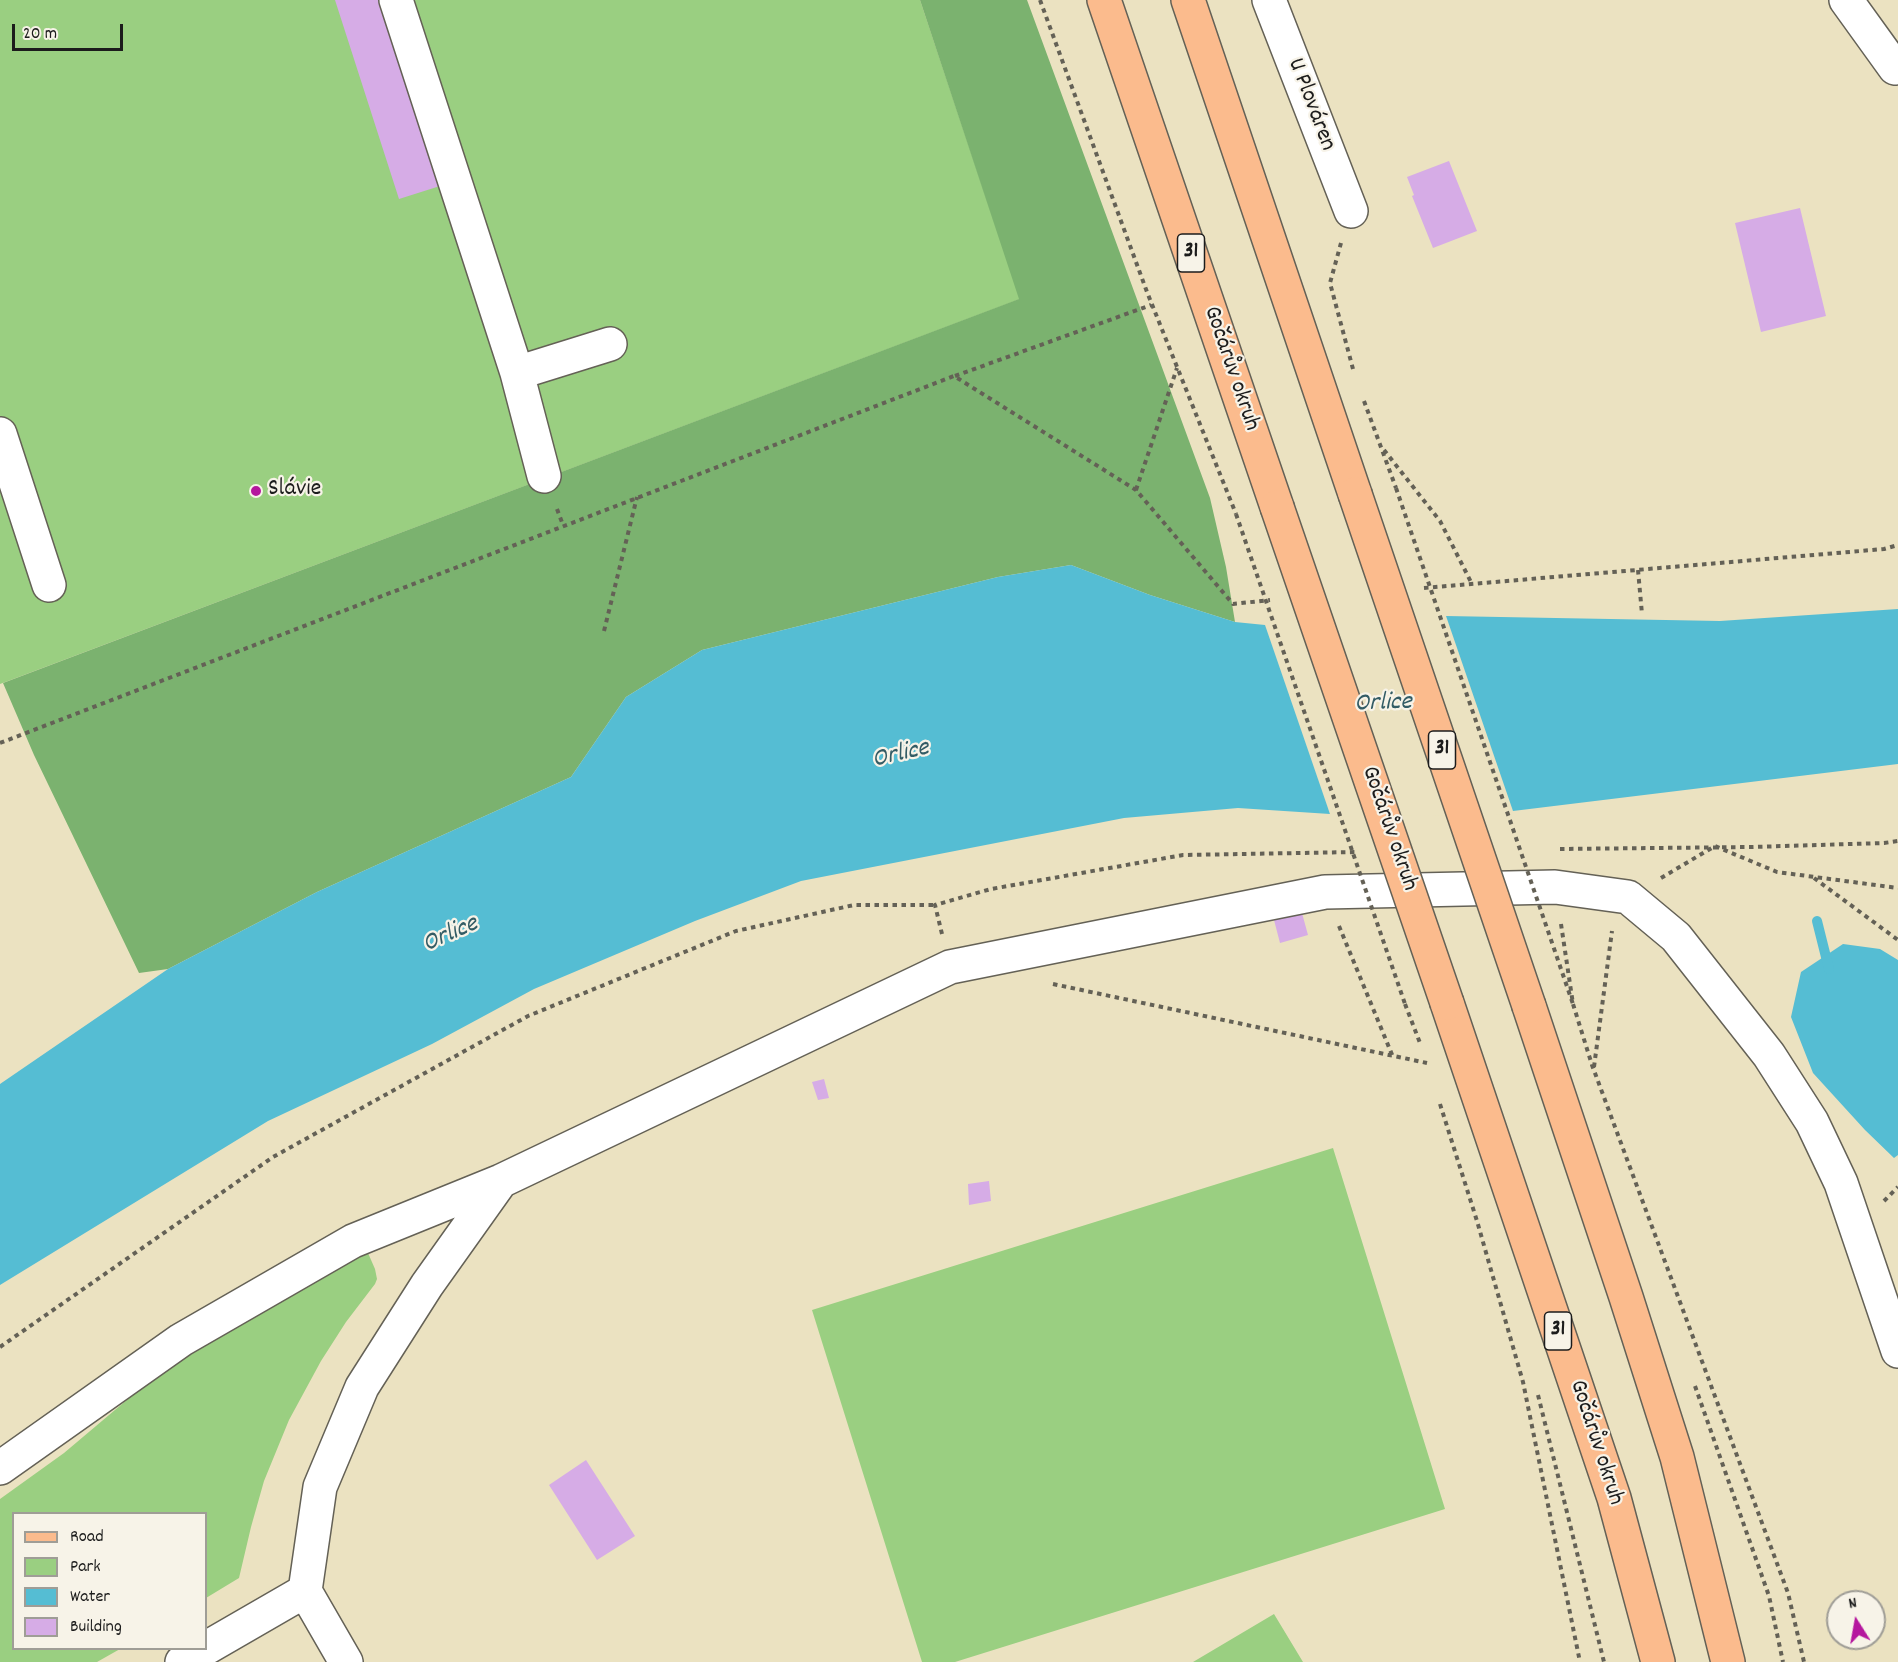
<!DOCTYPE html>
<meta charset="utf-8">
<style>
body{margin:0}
#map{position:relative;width:1898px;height:1662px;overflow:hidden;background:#ebe2c1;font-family:Dekko,sans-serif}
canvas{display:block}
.legend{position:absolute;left:12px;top:1512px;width:195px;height:138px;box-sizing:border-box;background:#f7f3e8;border:2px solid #9f9d96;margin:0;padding:8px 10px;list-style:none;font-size:18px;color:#1c1c1c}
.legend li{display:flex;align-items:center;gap:12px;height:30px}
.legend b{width:30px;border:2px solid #9f9d96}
.north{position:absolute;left:1826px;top:1590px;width:60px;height:60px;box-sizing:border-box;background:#f7f3e8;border:2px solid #9f9d96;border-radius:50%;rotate:349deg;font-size:16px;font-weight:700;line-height:24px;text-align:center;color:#1c1c1c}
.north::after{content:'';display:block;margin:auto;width:21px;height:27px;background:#b5179e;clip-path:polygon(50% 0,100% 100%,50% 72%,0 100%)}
.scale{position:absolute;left:12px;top:24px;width:111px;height:27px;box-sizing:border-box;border:3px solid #1c1c1c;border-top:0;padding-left:8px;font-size:18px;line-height:21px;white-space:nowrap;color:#1c1c1c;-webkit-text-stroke:4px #f7f3e8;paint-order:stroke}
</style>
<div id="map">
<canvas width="1898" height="1662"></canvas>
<ul class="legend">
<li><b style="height:8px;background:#fbbb8d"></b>Road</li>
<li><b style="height:16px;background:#9acf81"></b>Park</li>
<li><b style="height:16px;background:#55bdd3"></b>Water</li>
<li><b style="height:16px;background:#d6ace6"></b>Building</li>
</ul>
<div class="north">N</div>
<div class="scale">20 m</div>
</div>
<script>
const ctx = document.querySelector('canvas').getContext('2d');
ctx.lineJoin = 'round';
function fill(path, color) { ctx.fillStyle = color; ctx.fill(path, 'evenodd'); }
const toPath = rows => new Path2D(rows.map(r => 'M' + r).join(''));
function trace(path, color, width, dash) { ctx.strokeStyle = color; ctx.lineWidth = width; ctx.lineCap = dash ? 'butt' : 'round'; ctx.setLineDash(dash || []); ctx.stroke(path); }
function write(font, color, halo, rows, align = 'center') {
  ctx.font = font + ' Dekko,sans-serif'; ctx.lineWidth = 4.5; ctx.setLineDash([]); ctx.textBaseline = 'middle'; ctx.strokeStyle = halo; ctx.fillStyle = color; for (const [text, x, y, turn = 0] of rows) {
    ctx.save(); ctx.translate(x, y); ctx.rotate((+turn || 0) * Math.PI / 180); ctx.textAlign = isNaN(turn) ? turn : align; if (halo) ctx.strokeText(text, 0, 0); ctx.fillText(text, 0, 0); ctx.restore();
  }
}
const green = toPath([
 [0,0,920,0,1020,299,0,684],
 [1333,1148,1445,1509,955,1662,922,1662,812,1310],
 [368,1253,375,1269,377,1279,375,1284,346,1322,321,1361,289,1420,264,1481,251,1527,239,1578,206,1598,206,1514,14,1514,14,1648,120,1649,97,1662,0,1662,0,1499,64,1453,160,1372,241,1319,345,1260],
 [1274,1614,1303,1662,1193,1662]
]);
const forest = toPath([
 [920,0,1027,0,1210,498,1226,567,1235,622,1150,595,1071,565,998,577,702,650,626,697,571,777,317,892,168,969,139,973,34,755,3,683,1019,299]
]);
const water = toPath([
 [1071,565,1150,595,1235,622,1265,625,1446,616,1720,621,1898,609,1898,764,1513,811,1330,814,1238,808,1124,818,801,881,695,921,534,989,432,1044,268,1121,0,1285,0,1084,168,969,317,892,571,777,626,697,702,650,998,577],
 [1843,944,1880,949,1898,960,1898,1155,1894,1158,1865,1130,1813,1073,1791,1017,1801,972]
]);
const pier = toPath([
 [1445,613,1514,814,1331,817,1264,622]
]);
const stream = toPath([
 [1817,921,1829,969]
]);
const building = toPath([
 [335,0,381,0,440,186,399,199],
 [1449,161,1477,231,1433,248,1412,196,1414,195,1407,177],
 [1800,208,1826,316,1761,332,1735,223],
 [1302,913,1308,935,1280,943,1274,920],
 [824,1079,829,1098,818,1100,812,1082],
 [989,1181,991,1201,969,1205,968,1184],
 [586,1460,635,1536,597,1560,549,1485]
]);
const path = toPath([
 [1040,0,1147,292,1236,514],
 [1341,243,1330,283,1353,369],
 [955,376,1151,305],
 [1364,401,1396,488],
 [1384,450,1440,521,1472,584],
 [1136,490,1177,368],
 [557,509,563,525],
 [1638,570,1642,614],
 [1424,588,1884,549,1898,545],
 [604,631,637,497],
 [0,743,954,376,1136,490,1233,604,1270,600],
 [1560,849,1751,847,1884,843,1898,841],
 [1661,878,1715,846,1777,872,1898,888],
 [1814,878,1898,940],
 [1561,924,1573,1004,1592,1065,1788,1593,1804,1662],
 [1339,926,1393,1057],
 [942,934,935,905,991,889,1183,855,1358,852],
 [1053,984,1427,1063],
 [1405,1004,1420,1043],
 [1594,1067,1612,931],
 [1440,1104,1477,1221,1523,1382,1580,1662],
 [1884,1201,1898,1187],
 [0,1347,273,1157,528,1016,736,931,854,905,935,905],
 [1695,1386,1769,1596,1783,1662],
 [1538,1395,1604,1662]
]);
const minor = toPath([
 [396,0,517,373,544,476],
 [1269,0,1351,211],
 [1846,0,1895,68],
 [517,373,610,344],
 [0,434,49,585],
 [0,1468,181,1340,353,1241,501,1181,950,967,1325,892,1555,887,1628,897,1676,937,1769,1055,1812,1122,1841,1183,1898,1351],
 [305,1591,346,1662],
 [182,1662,305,1591,320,1487,362,1387,427,1285,501,1181]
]);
const major = toPath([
 [1104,0,1277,507],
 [1188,0,1355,494],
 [1447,1003,1614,1498,1658,1662],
 [1529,1006,1626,1297,1677,1457,1728,1662]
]);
const pathBridge = toPath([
 [1396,488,1573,1004],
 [1236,514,1405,1004]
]);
const majorBridge = toPath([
 [1355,494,1529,1006],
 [1277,507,1447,1003]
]);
const markers = [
 [256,491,6,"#b5179e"]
];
const shields = [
 [1191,253,27],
 [1442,750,27],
 [1558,1331,27]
];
const shieldNames = [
 ["31",1191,253],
 ["31",1442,750],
 ["31",1558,1331]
];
const streetNames = [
 ["U Plováren",1310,105,69],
 ["Gočárův okruh",1230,369,71],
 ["Gočárův okruh",1388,829,71],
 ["Gočárův okruh",1595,1443,72]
];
const poiNames = [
 ["Slávie",268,491]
];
const waterNames = [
 ["Orlice",1383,705,-2],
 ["Orlice",901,756,-13],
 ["Orlice",451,936,-24]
];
fill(green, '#9acf81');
fill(forest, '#7bb26f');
fill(water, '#55bdd3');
fill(pier, '#ebe2c1');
trace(stream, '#55bdd3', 10);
fill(building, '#d6ace6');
trace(minor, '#646156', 36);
trace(major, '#646156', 36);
trace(path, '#646156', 4, [4.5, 4.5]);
trace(minor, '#fff', 33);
trace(major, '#fbbb8d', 33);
trace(majorBridge, '#646156', 36, []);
trace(pathBridge, '#646156', 4, [4.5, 4.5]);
trace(majorBridge, '#fbbb8d', 33);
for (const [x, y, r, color] of markers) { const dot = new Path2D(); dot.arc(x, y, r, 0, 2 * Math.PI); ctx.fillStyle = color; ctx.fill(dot); trace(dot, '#f7f3e8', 2); }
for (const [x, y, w] of shields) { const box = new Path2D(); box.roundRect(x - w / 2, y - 19, w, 38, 4.5); ctx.fillStyle = '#f7f3e8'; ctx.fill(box); trace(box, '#1c1c1c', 1.5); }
write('bold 22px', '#1c1c1c', null, shieldNames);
write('24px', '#1c1c1c', '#f7f3e8', streetNames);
write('24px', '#1c1c1c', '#f7f3e8', poiNames, 'left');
write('italic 26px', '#335c65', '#f7f3e8', waterNames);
</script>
